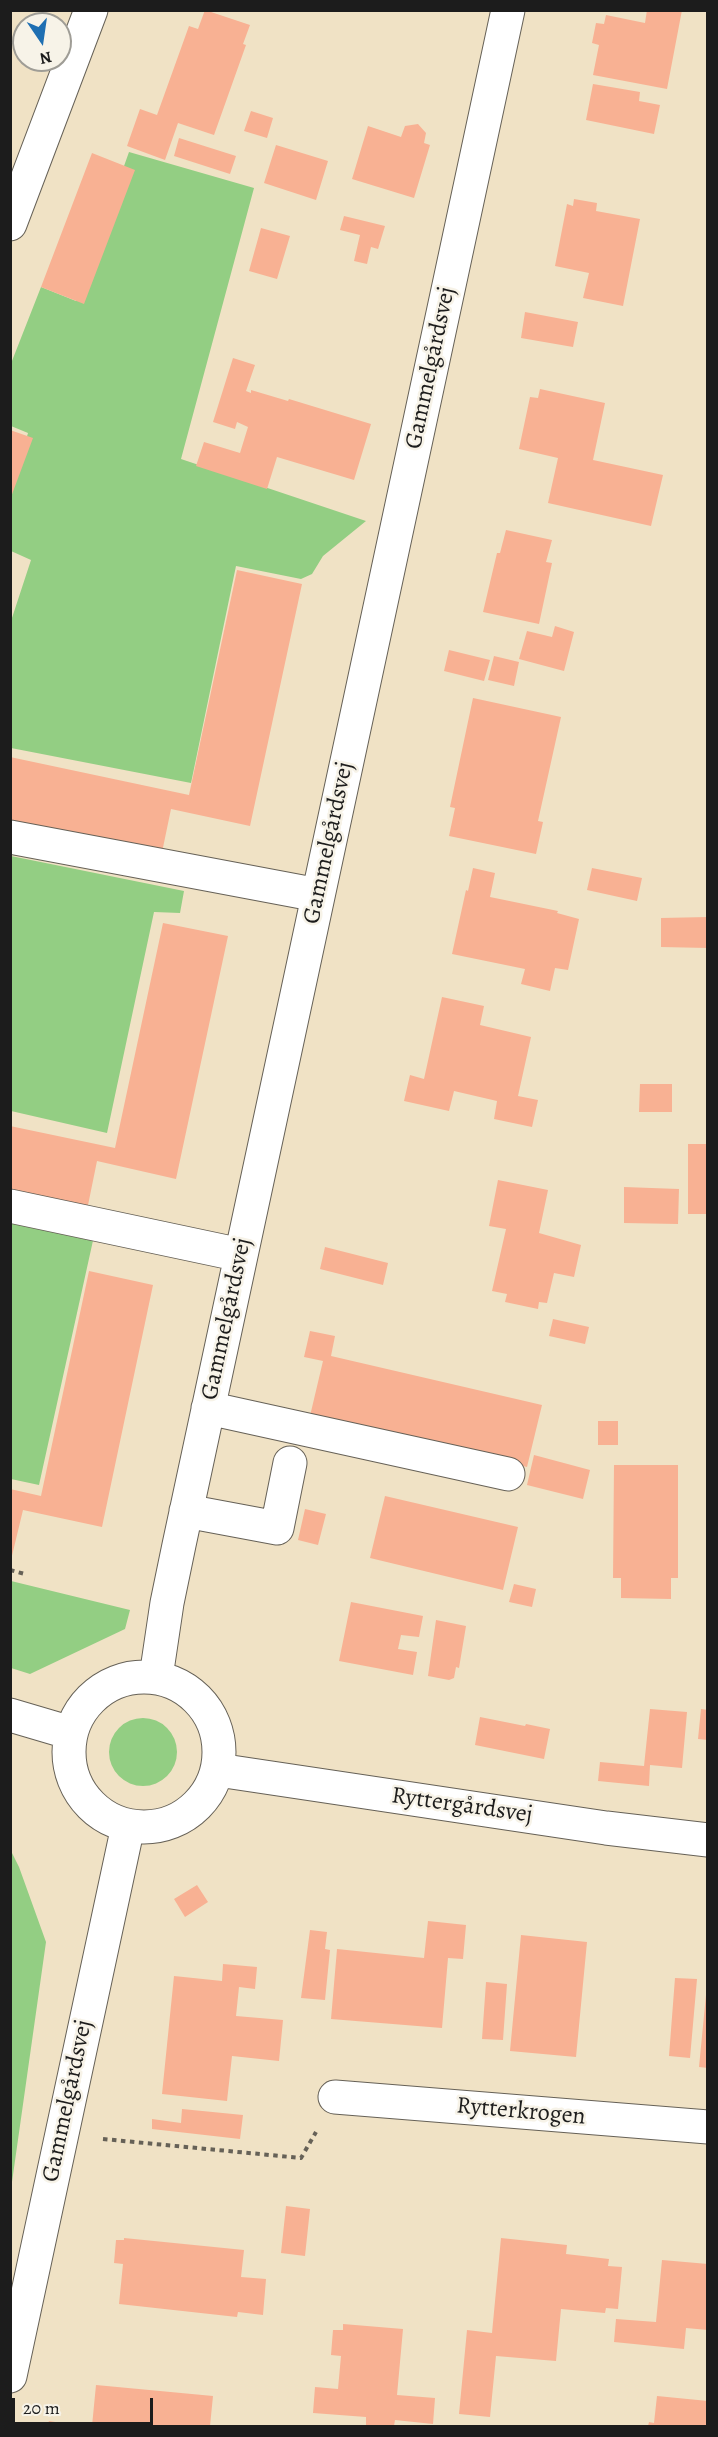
<!DOCTYPE html>
<meta charset="utf-8">
<style>
body{margin:0}
#map{position:relative;width:718px;height:2437px;overflow:hidden;background:#f0e2c5;font-family:Alegreya,serif}
canvas{display:block}
.frame{position:absolute;inset:0;border:12px solid #1c1c1c;pointer-events:none}
.north{position:absolute;left:12px;top:12px;width:60px;height:60px;box-sizing:border-box;background:#f7f3e8;border:2px solid #9f9d96;border-radius:50%;rotate:167deg;font-size:16px;font-weight:700;line-height:24px;text-align:center;color:#1c1c1c}
.north::after{content:'';display:block;margin:auto;width:21px;height:27px;background:#1f6fb2;clip-path:polygon(50% 0,100% 100%,50% 72%,0 100%)}
.scale{position:absolute;left:12px;top:2398px;width:141px;height:27px;box-sizing:border-box;border:3px solid #1c1c1c;border-top:0;padding-left:8px;font-size:18px;line-height:21px;white-space:nowrap;color:#1c1c1c;-webkit-text-stroke:4px #f7f3e8;paint-order:stroke}
</style>
<div id="map">
<canvas width="718" height="2437"></canvas>
<div class="frame"></div>
<div class="north">N</div>
<div class="scale">20 m</div>
</div>
<script>
const ctx = document.querySelector('canvas').getContext('2d');
ctx.lineJoin = 'round';
function fill(path, color) { ctx.fillStyle = color; ctx.fill(path, 'evenodd'); }
const toPath = rows => new Path2D(rows.map(r => 'M' + r).join(''));
function trace(path, color, width, dash) { ctx.strokeStyle = color; ctx.lineWidth = width; ctx.lineCap = dash ? 'butt' : 'round'; ctx.setLineDash(dash || []); ctx.stroke(path); }
function write(font, color, halo, rows, align = 'center') {
  ctx.font = font + ' Alegreya,serif'; ctx.lineWidth = 5; ctx.setLineDash([]); ctx.textBaseline = 'middle'; ctx.strokeStyle = halo; ctx.fillStyle = color; for (const [text, x, y, turn = 0] of rows) {
    ctx.save(); ctx.translate(x, y); ctx.rotate((+turn || 0) * Math.PI / 180); ctx.textAlign = isNaN(turn) ? turn : align; if (halo) ctx.strokeText(text, 0, 0); ctx.fillText(text, 0, 0); ctx.restore();
  }
}
const green = toPath([
 [129,152,254,188,181,459,366,521,323,556,312,574,301,579,236,566,191,783,11,748,11,621,31,560,11,551,11,490,28,433,11,426,10,366,41,287,76,301],
 [11,856,184,891,180,913,154,912,107,1133,11,1111],
 [11,1217,94,1236,39,1485,11,1479],
 [11,1581,130,1610,125,1629,30,1674,11,1668],
 '109 1752a34 34 0 1 1 68 0a34 34 0 1 1-68 0Z',
 [11,1851,19,1867,46,1942,11,2189]
]);
const building = toPath([
 [205,10,250,25,243,44,246,45,214,135,178,123,165,160,127,146,140,109,157,115,189,26,198,29],
 [647,10,682,10,667,89,593,75,599,45,592,43,596,23,604,24,606,15,645,23],
 [593,84,640,92,639,101,660,105,654,134,586,120],
 [251,111,273,118,267,138,244,131],
 [418,124,426,133,424,143,430,145,414,198,352,179,368,126,401,137,405,126],
 [179,138,236,156,230,174,174,156],
 [276,145,328,161,316,200,264,183],
 [92,153,135,170,84,304,41,287],
 [574,199,597,203,596,211,640,219,623,306,583,298,589,273,555,266,567,204,573,206],
 [344,216,385,226,378,249,371,247,367,264,354,261,360,235,340,230],
 [261,228,290,236,277,279,249,271],
 [525,312,578,322,573,347,521,338],
 [233,358,255,365,246,391,251,393,251,390,288,401,289,399,371,424,354,480,277,457,267,489,196,466,204,442,240,453,248,427,237,422,235,429,213,422],
 [540,389,605,403,593,460,663,475,651,526,548,503,558,458,519,449,530,397,538,398],
 [10,430,33,438,11,497,10,497],
 [506,530,552,540,546,562,552,563,539,624,483,612,497,553,500,553],
 [237,570,302,584,250,826,171,809,160,862,10,830,10,757,189,795],
 [555,626,574,632,564,671,519,659,527,631,552,637],
 [449,650,490,660,484,681,444,671],
 [494,656,519,662,514,686,488,680],
 [473,698,561,717,538,821,543,822,536,854,449,836,455,808,450,807],
 [473,868,495,873,490,897,558,911,557,913,579,919,568,970,555,968,550,991,521,984,525,969,452,954,466,890,468,891],
 [592,868,642,878,637,901,587,890],
 [708,917,708,948,661,947,661,918],
 [163,923,228,936,176,1179,97,1161,86,1215,10,1199,10,1126,115,1148],
 [442,997,484,1006,480,1025,531,1037,518,1096,538,1100,532,1127,494,1119,497,1101,454,1091,449,1111,404,1101,410,1075,424,1079],
 [640,1084,672,1084,672,1112,639,1112],
 [688,1144,708,1144,708,1214,688,1214],
 [498,1180,548,1190,539,1233,581,1245,574,1277,554,1273,547,1303,539,1302,538,1309,505,1302,507,1294,492,1291,506,1229,489,1226],
 [624,1187,679,1189,678,1224,624,1223],
 [325,1247,388,1263,383,1285,320,1269],
 [89,1271,153,1285,102,1527,23,1510,10,1564,10,1489,41,1496],
 [553,1319,589,1327,585,1344,549,1336],
 [310,1331,335,1336,331,1356,542,1405,527,1467,310,1416,323,1361,304,1357],
 [598,1421,618,1421,618,1445,598,1445],
 [534,1455,590,1470,583,1499,527,1485],
 [614,1465,678,1465,678,1578,671,1578,671,1599,621,1598,621,1578,613,1578],
 [385,1496,518,1527,503,1590,370,1558],
 [305,1509,326,1514,318,1545,298,1540],
 [514,1584,536,1589,532,1607,509,1602],
 [351,1602,423,1616,419,1637,401,1635,398,1649,417,1652,413,1675,339,1661],
 [436,1620,466,1626,459,1668,456,1667,454,1678,449,1680,428,1676],
 [650,1709,687,1712,682,1768,650,1765,649,1786,598,1781,600,1762,644,1766],
 [701,1709,708,1710,708,1740,698,1739],
 [480,1717,525,1726,526,1724,550,1729,544,1759,475,1745],
 [197,1885,208,1902,185,1917,174,1899],
 [428,1921,466,1925,463,1959,448,1958,442,2028,331,2019,337,1949,424,1958],
 [310,1930,327,1932,325,1949,330,1950,325,2000,301,1998],
 [521,1935,587,1942,576,2057,510,2051],
 [223,1964,257,1967,255,1989,239,1987,236,2016,283,2020,279,2061,232,2056,227,2101,162,2094,174,1976,222,1981],
 [675,1978,697,1979,690,2058,669,2056],
 [486,1982,507,1984,503,2040,482,2039],
 [706,1995,708,1995,708,2068,699,2067],
 [182,2109,243,2115,240,2139,152,2129,152,2119,181,2123],
 [286,2206,310,2209,305,2256,281,2253],
 [124,2238,244,2250,241,2277,266,2279,263,2315,238,2312,237,2317,119,2304,123,2264,114,2263,116,2240,124,2240],
 [501,2238,567,2245,566,2254,609,2259,608,2266,622,2267,618,2309,606,2308,605,2313,561,2309,556,2361,496,2356,490,2417,459,2414,467,2330,492,2333],
 [662,2260,708,2264,708,2330,686,2328,684,2349,614,2342,616,2319,656,2322],
 [343,2324,403,2329,397,2395,435,2398,433,2424,395,2420,394,2426,366,2426,366,2417,313,2413,315,2387,338,2389,341,2356,331,2355,333,2330,343,2330],
 [96,2385,213,2396,210,2426,92,2426],
 [657,2396,708,2401,708,2426,648,2426,649,2422,654,2423],
 [49,2421,74,2425,74,2426,47,2426]
]);
const path = toPath([
 [10,1570,25,1574],
 [103,2139,301,2158,316,2132]
]);
const minor = toPath([
 [10,224,91,10],
 [10,837,318,895],
 [10,1206,241,1255],
 [208,1408,508,1474],
 [186,1511,277,1528,290,1463],
 '69 1752a75 75 0 1 1 150 0a75 75 0 1 1-150 0Z',
 [156,1677,167,1603,179,1545,508,10],
 [10,1715,71,1733],
 [218,1770,606,1828,708,1840],
 [335,2097,708,2127],
 [10,2376,128,1826]
]);
const streetNames = [
 ["Gammelgårdsvej",431,368,-78],
 ["Gammelgårdsvej",329,843,-78],
 ["Gammelgårdsvej",227,1319,-78],
 ["Ryttergårdsvej",462,1806,8],
 ["Gammelgårdsvej",68,2101,-78],
 ["Rytterkrogen",521,2112,5]
];
fill(green, '#93ce83');
fill(building, '#f8b193');
trace(minor, '#666157', 35);
trace(path, '#666157', 4, [4.5, 4.5]);
trace(minor, '#fff', 33);
write('24px', '#1c1c1c', '#f7f3e8', streetNames);
</script>
